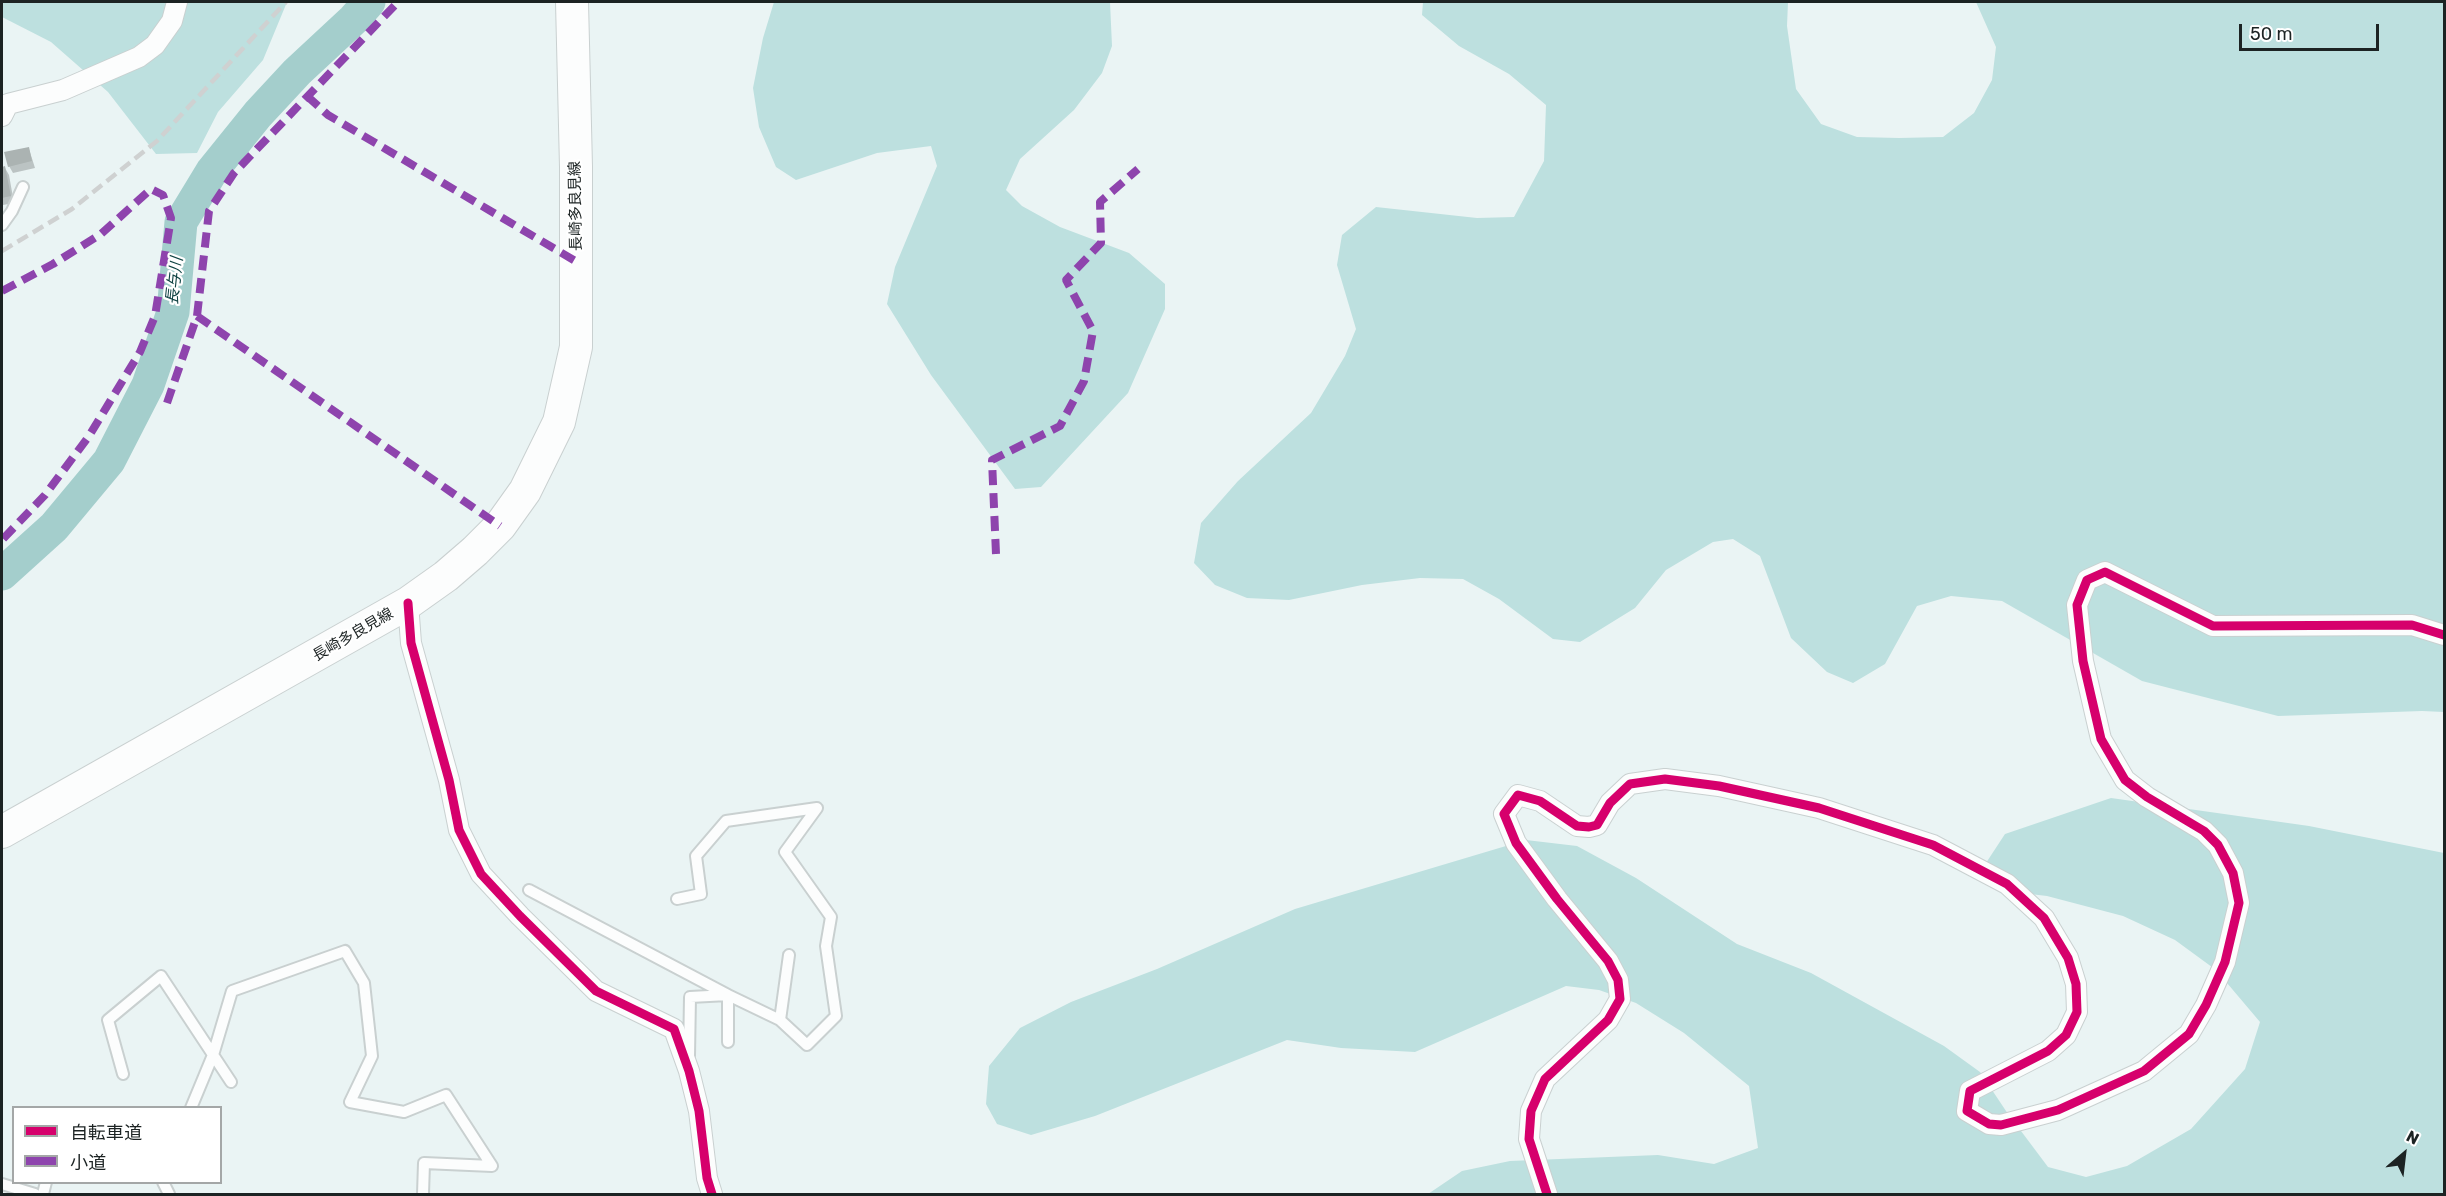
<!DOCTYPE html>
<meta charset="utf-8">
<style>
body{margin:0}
#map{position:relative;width:2446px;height:1196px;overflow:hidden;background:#eaf4f4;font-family:Rubik,"Noto Sans JP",sans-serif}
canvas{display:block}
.frame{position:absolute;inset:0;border:3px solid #1c2323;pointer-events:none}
.legend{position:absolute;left:12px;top:1106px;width:210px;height:78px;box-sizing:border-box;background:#fff;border:2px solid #a4a7a7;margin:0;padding:8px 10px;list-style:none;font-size:18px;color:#1c2323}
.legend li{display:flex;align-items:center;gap:12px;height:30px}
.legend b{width:30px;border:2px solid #a4a7a7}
.north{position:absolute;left:2374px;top:1124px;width:60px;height:60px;-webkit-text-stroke:4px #fff;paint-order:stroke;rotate:28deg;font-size:16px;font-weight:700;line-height:24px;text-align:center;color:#1c2323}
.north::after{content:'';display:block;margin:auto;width:21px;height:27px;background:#1c2323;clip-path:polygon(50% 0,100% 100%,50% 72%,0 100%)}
.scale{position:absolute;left:2239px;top:24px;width:140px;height:27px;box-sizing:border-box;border:3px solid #1c2323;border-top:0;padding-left:8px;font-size:18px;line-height:21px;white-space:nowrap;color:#1c2323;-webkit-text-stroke:4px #fff;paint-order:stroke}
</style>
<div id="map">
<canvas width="2446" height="1196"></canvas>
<div class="frame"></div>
<ul class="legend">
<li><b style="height:8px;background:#d6006c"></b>自転車道</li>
<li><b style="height:8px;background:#8e44ad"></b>小道</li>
</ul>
<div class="north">N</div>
<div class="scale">50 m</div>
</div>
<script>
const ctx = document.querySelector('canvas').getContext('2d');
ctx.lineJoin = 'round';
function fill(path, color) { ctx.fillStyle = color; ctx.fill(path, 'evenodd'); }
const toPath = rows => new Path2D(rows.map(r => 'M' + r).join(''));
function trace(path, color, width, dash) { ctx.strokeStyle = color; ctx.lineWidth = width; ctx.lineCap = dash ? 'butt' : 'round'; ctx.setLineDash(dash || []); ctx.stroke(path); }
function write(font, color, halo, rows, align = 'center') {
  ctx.font = font + ' Rubik,"Noto Sans JP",sans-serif'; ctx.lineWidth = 4.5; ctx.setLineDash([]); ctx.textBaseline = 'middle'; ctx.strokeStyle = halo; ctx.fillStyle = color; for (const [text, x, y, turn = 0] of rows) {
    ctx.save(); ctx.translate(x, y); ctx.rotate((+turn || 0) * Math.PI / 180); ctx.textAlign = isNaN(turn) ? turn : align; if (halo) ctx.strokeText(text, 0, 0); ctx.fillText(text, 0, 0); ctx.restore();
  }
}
const forest = toPath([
 [2,2,287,2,263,60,218,112,197,153,156,154,108,92,51,42,2,17],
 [774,2,1110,2,1112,46,1102,73,1074,110,1020,159,1006,190,1022,206,1060,227,1129,253,1165,284,1165,309,1128,393,1041,487,1015,489,931,375,887,304,895,267,937,166,931,146,877,153,796,180,776,167,759,127,753,88,763,38],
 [1423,2,1788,2,1787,26,1796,89,1821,124,1857,137,1899,138,1943,137,1974,113,1992,80,1996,47,1976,2,2444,2,2444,712,2422,711,2278,716,2142,681,2002,601,1951,596,1917,606,1885,664,1853,683,1827,672,1791,638,1760,556,1733,539,1713,542,1666,570,1635,608,1580,642,1553,639,1499,599,1463,579,1420,578,1362,585,1289,600,1247,598,1215,585,1194,563,1201,523,1238,481,1311,413,1345,356,1356,329,1337,265,1342,235,1376,207,1477,218,1514,217,1544,161,1546,105,1509,74,1459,46,1422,15],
 [2111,798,2309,826,2444,853,2444,1194,1428,1194,1462,1171,1510,1161,1658,1155,1714,1164,1758,1148,1749,1086,1684,1033,1636,1003,1599,990,1566,986,1415,1052,1341,1048,1287,1040,1095,1116,1031,1135,997,1124,986,1104,989,1066,1020,1028,1071,1002,1157,969,1295,909,1526,840,1577,846,1636,878,1737,944,1811,973,1944,1046,1980,1072,2006,1111,2048,1167,2086,1177,2127,1166,2191,1129,2245,1069,2260,1022,2216,970,2175,940,2123,916,2047,896,1996,890,1984,866,2005,834]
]);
const shadow = toPath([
 [29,149,35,168,13,173,9,166],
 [2,168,5,168,9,175,14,203,3,205,2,203]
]);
const river = toPath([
 [2,574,54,527,109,461,148,385,173,312,181,222,212,171,258,114,297,72,354,19,369,2]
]);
const building = toPath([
 [29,147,32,161,8,167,4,152],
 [5,166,11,196,2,198,2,167]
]);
const lane = toPath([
 [2,225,12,211,23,187],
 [529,890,728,995,728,1042],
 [677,899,701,894,696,856,726,821,817,808,785,852,831,917,826,946,836,1016,807,1045,780,1020],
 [689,1056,690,997,728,995,780,1020,789,955],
 [123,1074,108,1020,161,976,231,1082],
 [191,1108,213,1055,232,991,345,951,364,983,372,1056,350,1102,404,1112,446,1095,492,1166,424,1163,423,1194],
 [163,1182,169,1194],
 [2,1184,35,1194],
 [43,1194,46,1182]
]);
const street = toPath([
 [2,116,8,104,63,90,139,57,155,45,172,21,177,2],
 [408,603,411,643,449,780,459,830,481,874,520,916,596,991,674,1029,689,1071,699,1111,707,1178,712,1194],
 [1547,1194,1529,1139,1531,1111,1545,1079,1608,1020,1620,999,1618,980,1608,961,1557,899,1516,843,1504,814,1518,795,1540,801,1577,826,1589,827,1597,825,1610,803,1630,784,1665,779,1719,786,1819,808,1933,845,2007,884,2044,918,2068,958,2076,984,2077,1012,2066,1035,2048,1051,1970,1091,1967,1111,1989,1124,2001,1125,2058,1110,2144,1071,2189,1034,2206,1005,2225,962,2239,903,2233,873,2218,845,2204,831,2147,797,2125,780,2101,739,2083,661,2077,605,2087,580,2105,572,2213,626,2412,625,2444,635]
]);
const primary = toPath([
 [2,832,408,603,446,576,475,551,500,526,525,491,559,422,576,347,576,167,572,2]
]);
const rail = toPath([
 [2,251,72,209,157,141,286,2]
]);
const quiet = toPath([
 [307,96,328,115,577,262],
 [2,291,53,264,101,234,151,189,163,195,171,218,155,316,140,352,89,436,45,495,2,540],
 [197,316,500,526],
 [167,403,197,316,209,211,234,173,398,2],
 [996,554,992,460,1060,426,1084,381,1093,331,1066,280,1101,243,1100,202,1138,169]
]);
const cycleway = toPath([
 [408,603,411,643,449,780,459,830,481,874,520,916,596,991,674,1029,689,1071,699,1111,707,1178,712,1194],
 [1547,1194,1529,1139,1531,1111,1545,1079,1608,1020,1620,999,1618,980,1608,961,1557,899,1516,843,1504,814,1518,795,1540,801,1577,826,1589,827,1597,825,1610,803,1630,784,1665,779,1719,786,1819,808,1933,845,2007,884,2044,918,2068,958,2076,984,2077,1012,2066,1035,2048,1051,1970,1091,1967,1111,1989,1124,2001,1125,2058,1110,2144,1071,2189,1034,2206,1005,2225,962,2239,903,2233,873,2218,845,2204,831,2147,797,2125,780,2101,739,2083,661,2077,605,2087,580,2105,572,2213,626,2412,625,2444,635]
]);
const streetNames = [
 ["長崎多良見線",576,206,-91],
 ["長崎多良見線",353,635,-30]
];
const waterNames = [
 ["長与川",175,281,-84]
];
fill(forest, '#bde0df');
fill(shadow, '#0003');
trace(river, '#a4cecc', 33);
fill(building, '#abb3b2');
trace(lane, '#c9d0d0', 14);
trace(street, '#c9d0d0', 22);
trace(primary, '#c9d0d0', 34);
trace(lane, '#fcfdfd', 10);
trace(street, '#fcfdfd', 20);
trace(primary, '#fcfdfd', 32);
trace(rail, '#cfd1d1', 4.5, [12, 6]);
trace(quiet, '#8e44ad', 8, [15, 8]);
trace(cycleway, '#d6006c', 9);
write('15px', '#1c2323', '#fff', streetNames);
write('italic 16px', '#104343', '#fff', waterNames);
</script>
